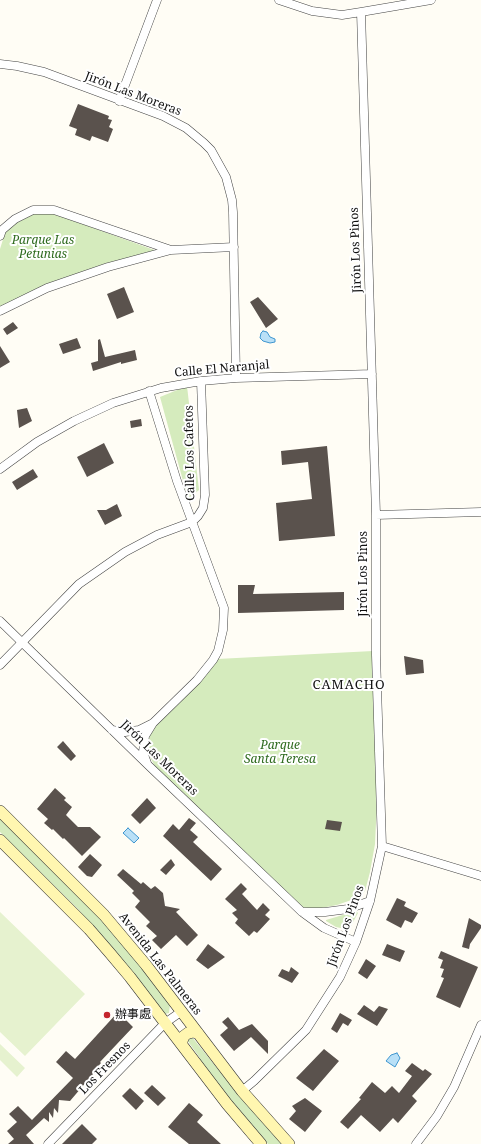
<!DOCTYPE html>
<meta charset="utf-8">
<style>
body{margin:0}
canvas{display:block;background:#fffdf5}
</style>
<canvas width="481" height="1144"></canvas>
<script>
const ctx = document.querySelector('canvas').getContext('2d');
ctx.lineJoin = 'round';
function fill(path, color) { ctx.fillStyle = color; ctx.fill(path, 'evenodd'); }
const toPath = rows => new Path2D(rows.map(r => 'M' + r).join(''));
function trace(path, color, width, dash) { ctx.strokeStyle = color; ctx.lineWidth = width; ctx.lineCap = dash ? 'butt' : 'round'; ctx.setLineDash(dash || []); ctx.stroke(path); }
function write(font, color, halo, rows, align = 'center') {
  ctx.font = font + ' "Noto Serif","Noto Sans SC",serif'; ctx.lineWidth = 4; ctx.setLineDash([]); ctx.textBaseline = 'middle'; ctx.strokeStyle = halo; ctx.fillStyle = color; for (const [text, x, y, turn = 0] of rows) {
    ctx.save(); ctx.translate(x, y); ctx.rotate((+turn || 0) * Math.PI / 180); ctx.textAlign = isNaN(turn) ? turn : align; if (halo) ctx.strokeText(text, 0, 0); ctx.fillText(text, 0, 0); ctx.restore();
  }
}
const green = toPath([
 [52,213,157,251,107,263,45,285,0,307,0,249,5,233,16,223,33,214],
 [187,386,199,490,188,499,160,397],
 [373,651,377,753,377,801,375,844,370,872,365,891,357,898,337,905,316,909,300,907,157,770,150,757,148,749,150,733,155,725,217,659],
 [0,818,103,920,138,962,170,1004,169,1013,165,1014,161,1010,121,958,78,909,0,832],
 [356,911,358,913,351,926,345,929,336,927,326,921,326,920],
 [192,1037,246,1104,284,1144,268,1144,247,1121,201,1065,200,1058,187,1040]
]);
const pitch = toPath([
 [0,912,85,994,25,1056,0,1032],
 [0,1044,25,1068,17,1077,0,1060]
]);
const water = toPath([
 [263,331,267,332,270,337,275,339,275,342,270,343,263,341,260,338,261,333,263,331],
 [128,828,139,838,134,843,123,833,128,828],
 [397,1053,400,1058,395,1067,386,1061,391,1055,397,1053]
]);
const building = toPath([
 [78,104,109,116,108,119,112,120,109,127,113,129,108,142,92,136,90,141,75,135,77,129,69,126],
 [124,287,134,312,117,319,107,294],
 [258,297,278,319,266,328,250,302],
 [13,322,18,328,7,335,3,329],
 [77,338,81,348,63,354,59,344],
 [100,339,105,357,135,350,137,360,121,364,121,362,93,371,91,363,98,361,98,340],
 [0,346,10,362,0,368],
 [27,408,32,421,19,428,17,410],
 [141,419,142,426,131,428,130,421],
 [104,443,114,463,87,477,77,457],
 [327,446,335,536,279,541,276,503,312,499,308,462,282,465,281,451],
 [33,469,38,477,17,490,12,482],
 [117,504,122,516,105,525,97,510,106,510],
 [238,585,255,585,253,594,344,592,344,610,238,613],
 [404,656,423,660,424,673,406,675],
 [63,741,76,756,71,761,57,747],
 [55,788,66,798,64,800,72,807,66,815,78,827,90,827,101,837,82,856,64,838,63,839,53,829,52,830,44,823,48,819,37,809],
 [147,798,156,808,140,824,131,815],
 [189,818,196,823,190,830,198,837,193,842,222,869,211,881,163,836,173,824,179,830],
 [327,820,342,822,340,831,325,829],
 [90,854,102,865,92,877,87,876,78,867],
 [171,859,175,865,166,875,160,870],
 [123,869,141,884,143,882,151,889,155,886,163,893,165,906,180,909,176,912,198,935,187,946,176,935,161,949,152,940,157,936,146,926,150,922,135,907,140,901,132,893,134,891,117,875],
 [241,883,247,889,242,894,257,910,263,903,270,910,265,915,270,919,257,933,254,931,249,936,235,923,238,919,232,913,237,910,225,899],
 [397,898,406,902,404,906,418,913,412,923,405,920,401,928,386,920],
 [469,918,481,925,481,928,470,944,469,949,462,947],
 [208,944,225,957,208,969,196,960],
 [387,944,405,951,400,962,382,955],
 [441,951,478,967,460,1008,436,997,444,978,441,977,444,969,440,968,443,960,438,958],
 [366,959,376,966,367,979,358,973],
 [291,967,299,973,292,983,278,976,282,969,289,972],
 [364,1005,374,1012,379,1006,388,1009,377,1026,357,1014],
 [118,1012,133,1027,100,1062,101,1063,92,1073,93,1074,70,1101,59,1100,58,1113,54,1108,53,1118,49,1112,49,1122,44,1118,26,1135,34,1144,8,1144,14,1139,7,1131,17,1122,9,1114,18,1106,32,1120,73,1078,56,1062,66,1051,75,1059],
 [340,1013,352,1020,348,1026,343,1023,337,1033,331,1029],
 [228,1017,239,1030,252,1024,268,1041,268,1054,251,1037,234,1051,220,1035,228,1028,222,1022],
 [324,1049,339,1061,313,1091,296,1078],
 [412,1063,423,1071,425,1069,432,1074,412,1096,417,1101,398,1123,393,1118,380,1132,361,1115,348,1129,340,1122,361,1099,359,1098,372,1082,385,1093,392,1086,399,1093,412,1076,405,1071],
 [152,1085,166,1098,158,1106,144,1093],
 [130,1088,144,1101,136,1110,122,1096],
 [305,1098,322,1111,305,1132,289,1119,296,1111,292,1106],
 [189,1103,203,1115,197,1122,221,1144,189,1144,168,1127],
 [82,1124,97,1139,92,1144,62,1144]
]);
const street = toPath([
 [279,0,312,11,342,15,361,12,431,0],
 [0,64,17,66,44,72,163,116,186,128,204,143,211,150,226,177,232,200,233,212,236,378],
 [119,101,157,0],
 [0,236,2,230,15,219,33,210,54,210,171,250],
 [0,311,47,288,108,267,171,250,234,247],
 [0,469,37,442,74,421,113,403,161,388,201,381,236,378,372,374],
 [376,515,481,512],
 [0,621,149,766,302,912,324,928,356,942],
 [0,665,79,584,125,552,157,535,192,522,198,516,203,508,205,495,201,381],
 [112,730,125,732,139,730,153,723,197,680,213,660,218,651,223,630,224,608,177,481,149,391],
 [147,763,143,752,145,736,153,723],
 [382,846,481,876],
 [302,912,325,912,348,909,370,901],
 [242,1091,254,1081,306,1030,340,977,356,942,370,901,382,846,376,655,376,515,361,12],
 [48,1144,165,1023,182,1011],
 [416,1144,437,1116,454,1087,481,1025]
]);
const secondary = toPath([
 [0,811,104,915,146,965,242,1091,289,1144],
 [0,840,89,929,109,952,130,977,227,1104,261,1144],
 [182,1045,182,1041,184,1036,188,1033,193,1032,198,1033]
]);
const markers = [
 [107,1015,4,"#c4262e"]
];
const streetNames = [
 ["Jirón Las Moreras",133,94,21],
 ["Jirón Los Pinos",356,250,-92],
 ["Calle El Naranjal",222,369,-5],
 ["Calle Los Cafetos",190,453,-91],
 ["Jirón Los Pinos",364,574,-90],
 ["Jirón Las Moreras",159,758,44],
 ["Jirón Los Pinos",346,926,-70],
 ["Avenida Las Palmeras",160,964,52],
 ["Los Fresnos",105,1068,-46]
];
const parkNames = [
 ["Parque Las",43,241],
 ["Petunias",43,255],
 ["Parque",280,746],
 ["Santa Teresa",280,760]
];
const poiNames = [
 ["辦事處",115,1015]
];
const neighbourhoodNames = [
 ["CAMACHO",349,685]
];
fill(green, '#d5ebbd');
fill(pitch, '#e6f2cf');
fill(water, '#b9e0f7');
trace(water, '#3f96cf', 1);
fill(building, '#5a524d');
trace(street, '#444', 9);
trace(secondary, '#333', 12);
trace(street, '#fff', 8);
trace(secondary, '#fff6b0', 11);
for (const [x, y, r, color] of markers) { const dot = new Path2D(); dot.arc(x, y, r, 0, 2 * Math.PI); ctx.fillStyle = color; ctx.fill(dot); trace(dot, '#fff', 1.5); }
write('12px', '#111', '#fff', streetNames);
write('italic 12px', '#2f6b1f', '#fff', parkNames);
write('12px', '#111', '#fff', poiNames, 'left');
ctx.letterSpacing = '1px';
write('13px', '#111', '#fff', neighbourhoodNames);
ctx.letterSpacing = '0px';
</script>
